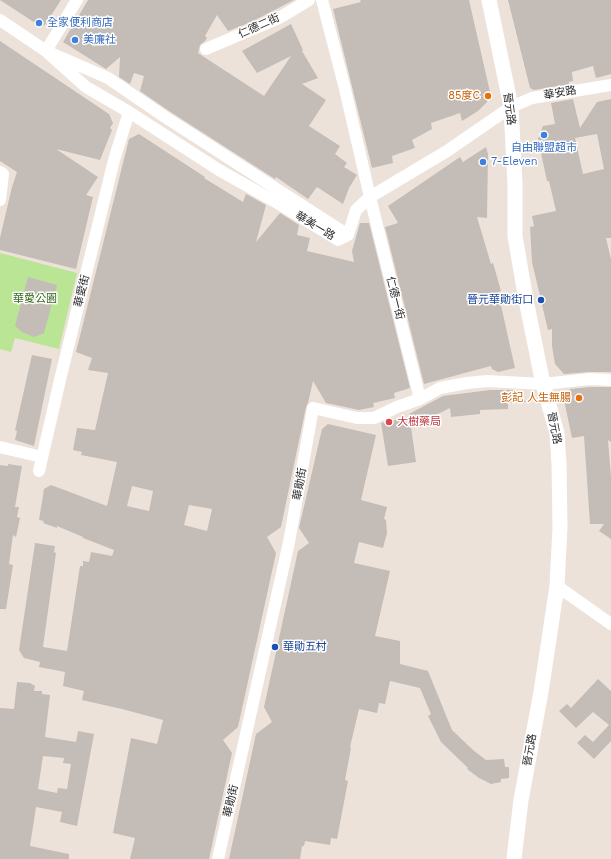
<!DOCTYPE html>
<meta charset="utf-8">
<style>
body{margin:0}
canvas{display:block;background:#ece2da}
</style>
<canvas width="611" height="859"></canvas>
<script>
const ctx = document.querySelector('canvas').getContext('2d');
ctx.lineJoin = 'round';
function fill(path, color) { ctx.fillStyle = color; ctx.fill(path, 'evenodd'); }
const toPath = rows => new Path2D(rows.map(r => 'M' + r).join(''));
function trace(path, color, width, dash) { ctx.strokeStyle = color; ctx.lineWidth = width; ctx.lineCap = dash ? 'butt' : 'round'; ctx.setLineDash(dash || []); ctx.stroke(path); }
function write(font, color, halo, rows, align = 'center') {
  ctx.font = font + ' "Work Sans","Noto Sans TC",sans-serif'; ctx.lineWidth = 3; ctx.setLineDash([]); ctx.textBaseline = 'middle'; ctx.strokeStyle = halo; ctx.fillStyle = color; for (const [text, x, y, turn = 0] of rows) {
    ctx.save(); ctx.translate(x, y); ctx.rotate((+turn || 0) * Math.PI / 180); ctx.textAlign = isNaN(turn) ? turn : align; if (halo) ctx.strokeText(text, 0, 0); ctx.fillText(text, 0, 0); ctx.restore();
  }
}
const green = toPath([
 [0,253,77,273,59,349,15,338,11,352,0,349]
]);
const building = toPath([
 [0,0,61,0,45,25,40,26],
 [88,0,294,0,251,22,228,31,217,15,205,36,207,38,205,41,200,45,198,53,264,96,291,56,257,73,242,51,291,24,303,50,302,51,318,78,302,84,326,100,309,126,340,146,335,154,347,163,344,167,357,175,349,188,343,204,317,187,308,199,276,177,275,179,169,111,140,91,144,76,134,73,130,84,119,77,120,57,106,69,63,42],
 [360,0,469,0,490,92,487,102,478,111,462,121,460,113,431,123,432,129,412,140,415,148,392,156,393,163,372,168,333,9,361,2],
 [508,0,611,0,611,74,596,78,593,66,572,72,573,81,569,82,569,84,534,90,530,88],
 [0,41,109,114,113,123,110,128,112,130,100,160,56,149,98,177,86,195,93,197,76,269,0,250,0,238,12,187,17,172,0,161],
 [573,99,580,128,597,102,611,99,611,238,606,238,611,259,611,372,589,372,564,374,555,364,552,346,552,329,548,330,532,262,530,227,534,226,532,216,556,211,549,181,547,181,538,139,543,126,555,124,551,103],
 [597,134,604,169,583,174,575,138],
 [139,134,205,177,204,178,243,202,246,194,266,205,256,242,280,213,299,225,297,235,310,238,307,251,354,262,352,251,360,223,369,223,410,388,394,393,395,398,373,403,374,407,359,410,326,403,313,381,308,403,306,407,281,527,267,537,276,553,238,727,223,740,232,753,209,859,130,859,135,838,113,833,131,738,157,744,163,720,122,709,82,700,84,691,63,686,65,672,39,667,40,662,24,658,19,650,35,543,55,546,54,552,56,553,43,647,67,651,80,566,83,566,83,561,89,562,91,552,112,556,114,550,83,538,83,537,57,526,57,528,43,523,44,521,39,520,44,489,51,485,107,506,117,462,81,455,82,452,73,450,77,428,95,430,108,373,88,370,92,358,76,352,129,139],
 [132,486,153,491,149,511,127,506],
 [189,505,212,509,207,531,184,525],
 [486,147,488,154,487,218,477,217,491,264,493,263,501,291,498,292,515,368,498,372,492,369,491,366,487,367,424,384,385,227,398,223,388,206,460,157,463,162],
 [28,277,57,285,44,333,34,337,22,332,15,326],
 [32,355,52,359,34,446,15,440,17,431,15,430],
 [590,387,611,387,611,442,608,440,611,477,611,539,599,531,604,524,590,524,584,436,572,438,564,400,570,389],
 [490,390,514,390,519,392,526,402,508,403,508,409,480,410,480,414,451,417,450,408,411,427,416,462,388,466,381,423,410,417,409,414,443,396],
 [328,424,376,435,361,500,387,507,384,519,386,520,387,533,383,548,359,542,354,563,390,571,375,636,400,641,400,664,428,671,452,730,473,750,486,760,504,759,505,767,509,767,509,778,501,779,501,782,491,784,479,778,467,769,468,768,441,742,428,716,431,714,420,688,390,681,385,704,379,703,377,713,359,709,350,747,351,748,345,780,348,781,337,839,331,838,330,845,305,841,304,846,302,846,300,859,229,859,256,734,272,722,264,707,298,551,309,543,299,528,322,429],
 [8,464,22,466,15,507,19,507,17,517,20,518,16,537,13,535,9,564,13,565,6,609,0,609,0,465,8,466],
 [598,679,611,691,611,741,594,759,577,743,585,735,593,742,609,725,593,712,576,728,559,711,567,704,571,708],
 [17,682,30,683,35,686,34,691,42,691,42,694,50,695,45,737,76,742,78,731,94,734,77,826,60,822,62,812,36,807,30,846,69,854,69,859,0,859,0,708,14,709],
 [43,756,64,758,63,763,71,764,67,789,58,788,57,793,38,789]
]);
const minor = toPath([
 [322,0,344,85,370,197,356,210,348,235],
 [0,20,46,51,77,0],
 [206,49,279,18,309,0],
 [46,51,108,78,165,117,348,235,338,240,274,201,219,170,129,112,86,87,46,51],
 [0,172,3,174,0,200],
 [420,399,370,197,447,151,511,107,532,98,611,85],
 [0,447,42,457],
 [39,471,60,380,114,160,129,112],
 [557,586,611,624],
 [218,859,289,542,313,408,357,418,374,418,397,407,420,399,440,388,467,383,487,381,543,384,590,379,611,380]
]);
const tertiary = toPath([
 [489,0,511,107,515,184,515,236,526,300,543,384,557,433,559,464,560,527,557,586,541,692,521,800,514,859]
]);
const markers = [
 [39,23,4,"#3f7fe0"],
 [75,40,4,"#3f7fe0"],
 [488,96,4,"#e8710a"],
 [544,135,4,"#3f7fe0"],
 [483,162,4,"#3f7fe0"],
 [541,300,4,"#1a4fb4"],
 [579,398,4,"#e8710a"],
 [389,422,4,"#e0444e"],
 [275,647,4,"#1a4fb4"]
];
const shopNames = [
 ["全家便利商店",47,23],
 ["美廉社",83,40],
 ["自由聯盟超市",544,148,"center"],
 ["7-Eleven",491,162]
];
const streetNames = [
 ["仁德二街",259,26,-24],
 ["華安路",560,93,-10],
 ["晉元路",509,109,83],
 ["華美一路",315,226,31],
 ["華愛街",82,291,-76],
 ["仁德一街",395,298,76],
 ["晉元路",554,428,79],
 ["華勛街",300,484,-80],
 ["晉元路",530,750,-80],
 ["華勛街",231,801,-77]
];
const foodNames = [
 ["85度C",480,96],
 ["彭記 人生無腸",571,398]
];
const parkNames = [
 ["華愛公園",35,299]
];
const transitNames = [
 ["晉元華勛街口",533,300],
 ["華勛五村",283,647,"left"]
];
const healthNames = [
 ["大樹藥局",397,422]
];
fill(green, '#b9e594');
fill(building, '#c4bcb7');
trace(minor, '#fff', 12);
trace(tertiary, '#fff', 15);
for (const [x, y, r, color] of markers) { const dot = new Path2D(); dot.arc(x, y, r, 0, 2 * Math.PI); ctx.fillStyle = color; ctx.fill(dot); trace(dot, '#fff', 1.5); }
write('11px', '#366cbe', '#fff', shopNames, 'left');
write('11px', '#292929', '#fff', streetNames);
write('11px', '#c56008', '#fff', foodNames, 'right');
write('11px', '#316817', '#fff', parkNames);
write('11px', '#164399', '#fff', transitNames, 'right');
write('11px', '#be3a42', '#fff', healthNames, 'left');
</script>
